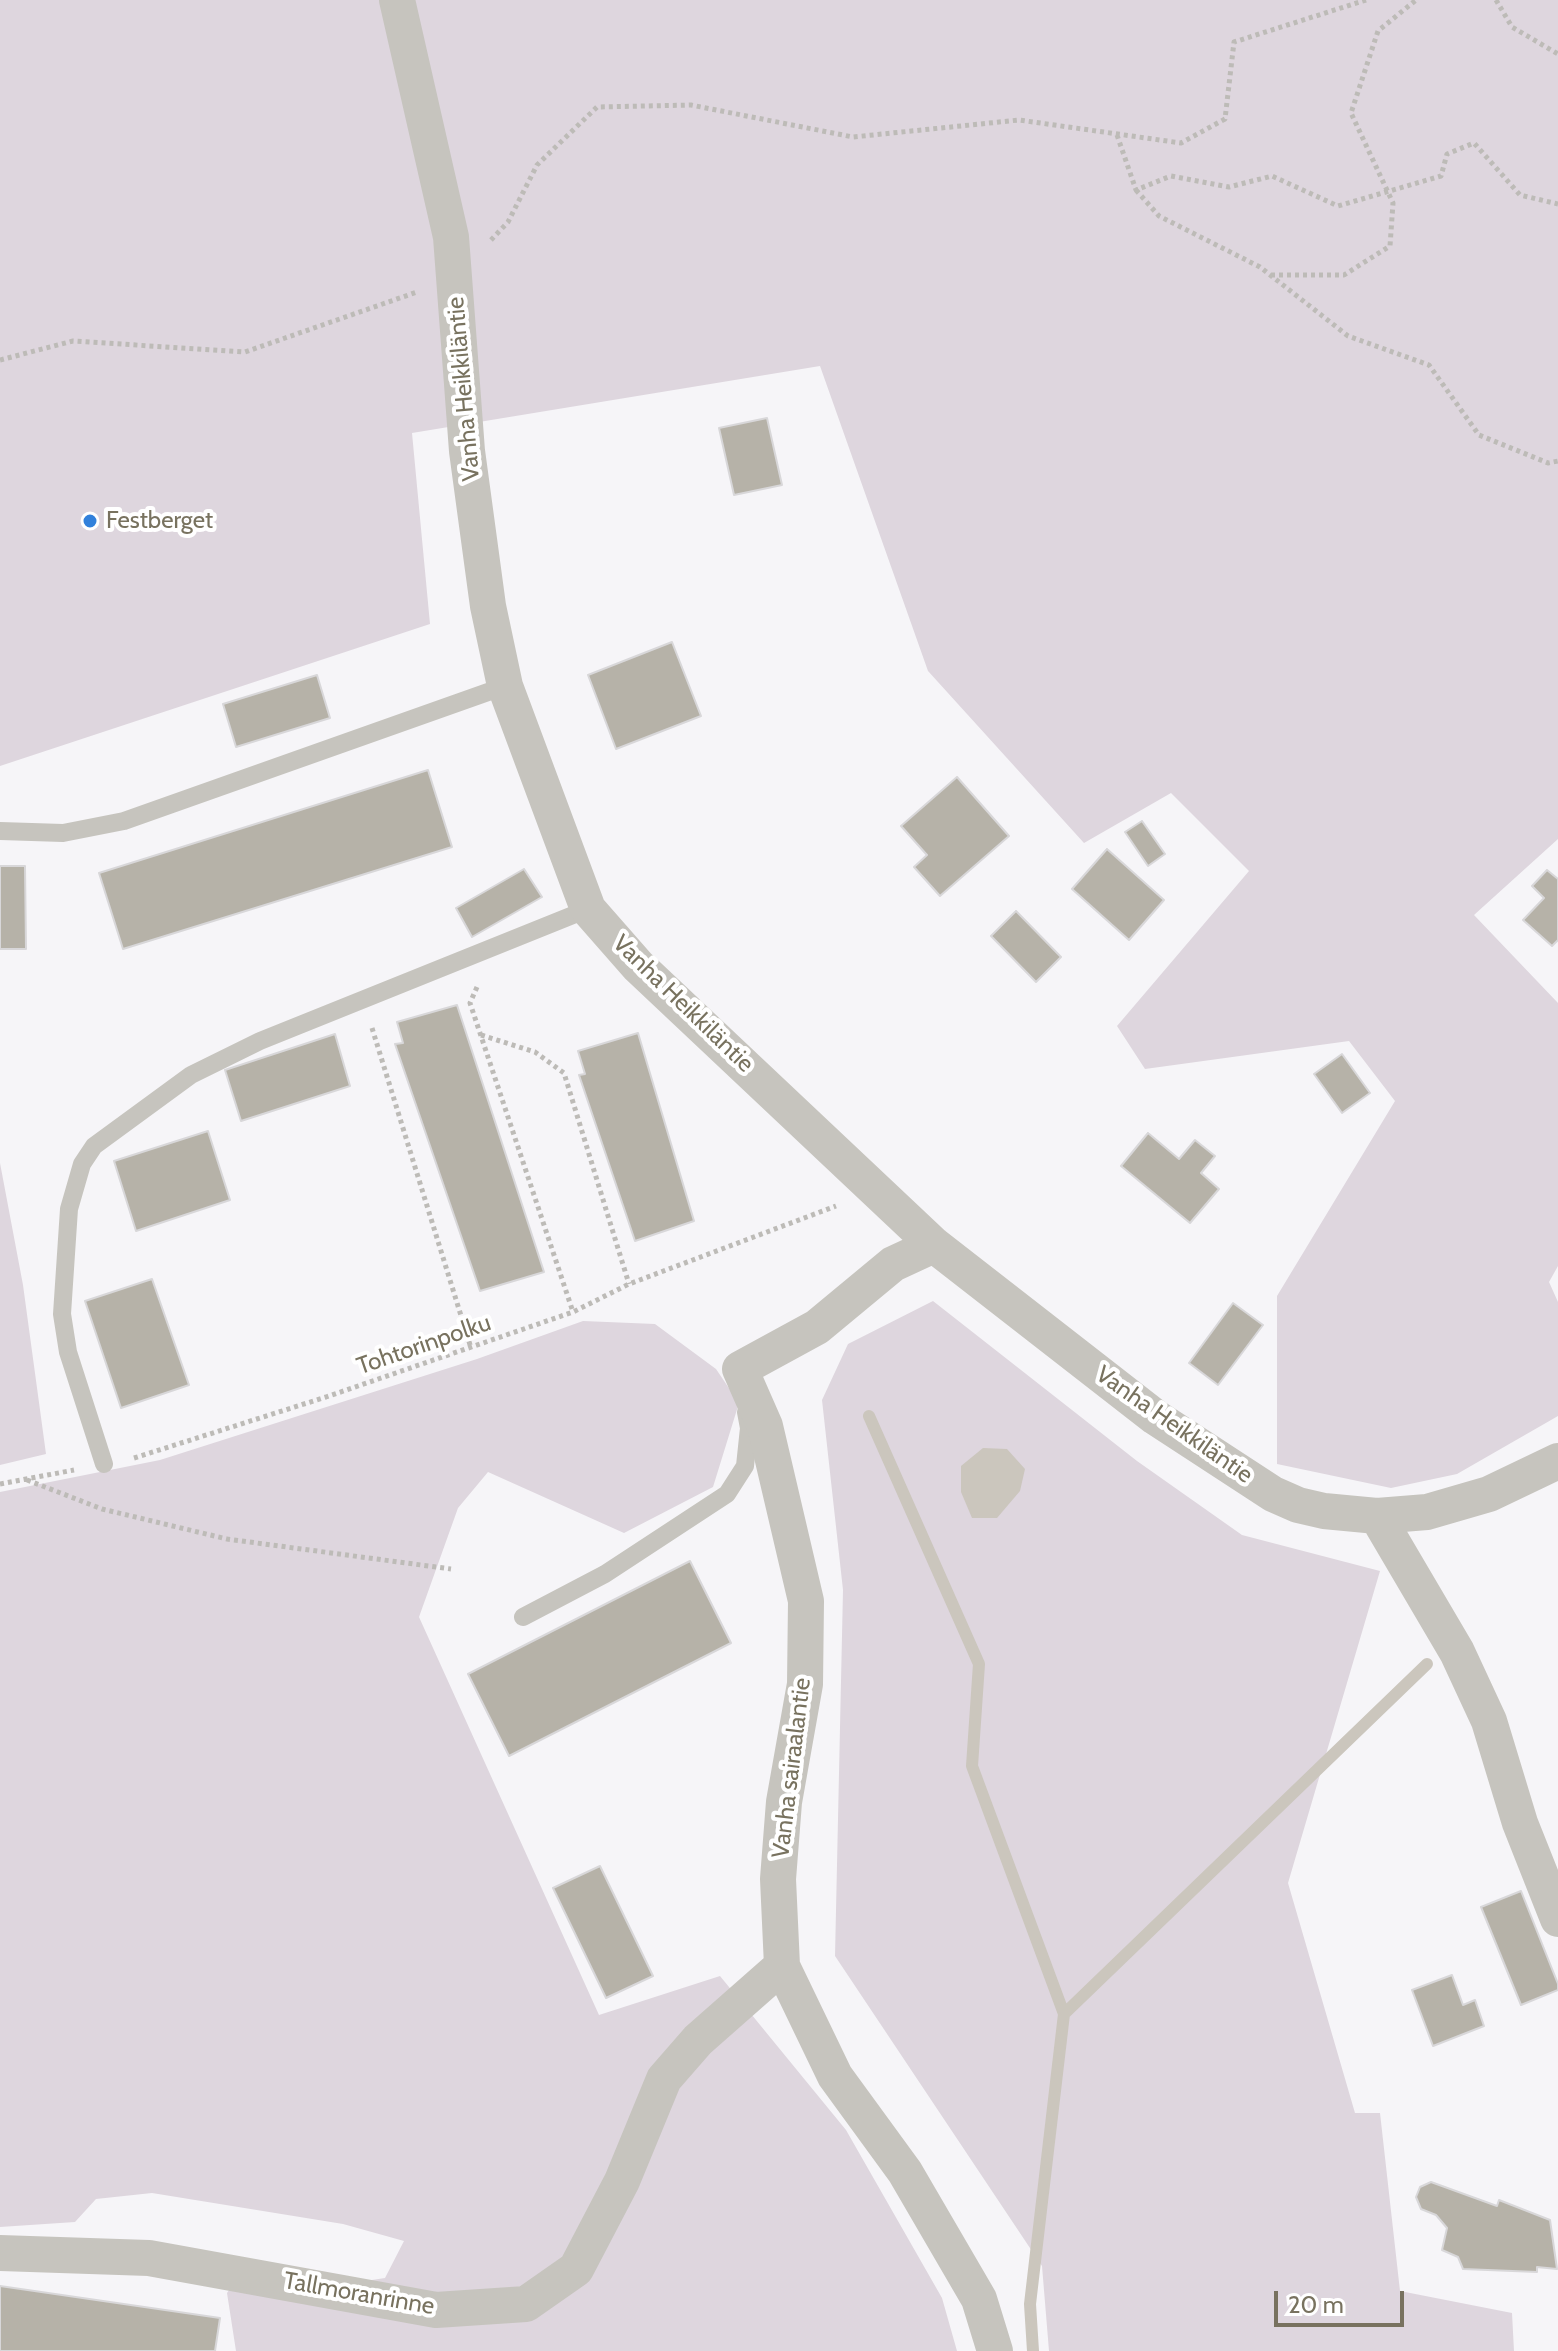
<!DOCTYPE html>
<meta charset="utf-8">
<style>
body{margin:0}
#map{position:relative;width:1558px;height:2351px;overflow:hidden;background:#f6f5f8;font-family:Cabin,sans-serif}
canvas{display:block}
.scale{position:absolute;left:1274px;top:2291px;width:130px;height:36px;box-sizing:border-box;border:4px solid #78725f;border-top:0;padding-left:10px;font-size:24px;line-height:28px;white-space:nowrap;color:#78725f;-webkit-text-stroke:6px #fff;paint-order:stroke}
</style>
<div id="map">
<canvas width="1558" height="2351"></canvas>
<div class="scale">20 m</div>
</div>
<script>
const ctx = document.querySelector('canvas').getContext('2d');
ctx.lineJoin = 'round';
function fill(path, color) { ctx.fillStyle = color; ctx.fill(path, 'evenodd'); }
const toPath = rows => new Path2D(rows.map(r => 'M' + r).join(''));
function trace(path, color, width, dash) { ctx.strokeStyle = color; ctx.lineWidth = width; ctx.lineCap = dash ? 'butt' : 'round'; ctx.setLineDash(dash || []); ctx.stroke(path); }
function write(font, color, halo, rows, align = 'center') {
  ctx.font = font + ' Cabin,sans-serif'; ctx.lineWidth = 8; ctx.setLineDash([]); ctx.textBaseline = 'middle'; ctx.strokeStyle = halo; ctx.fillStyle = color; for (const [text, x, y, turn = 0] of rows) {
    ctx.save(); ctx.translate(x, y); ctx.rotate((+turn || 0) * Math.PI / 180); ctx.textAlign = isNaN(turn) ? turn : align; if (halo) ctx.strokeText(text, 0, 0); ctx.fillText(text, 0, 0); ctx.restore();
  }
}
const green = toPath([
 [0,0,1558,0,1558,839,1474,915,1558,1003,1558,1266,1549,1282,1558,1302,1558,1416,1457,1474,1391,1488,1277,1464,1277,1296,1395,1101,1349,1041,1145,1069,1117,1026,1249,871,1171,793,1084,843,928,671,820,366,412,433,430,624,0,766],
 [0,1163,23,1285,46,1454,0,1465],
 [933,1301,1137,1461,1242,1535,1380,1571,1288,1883,1355,2113,1380,2113,1400,2291,1512,2313,1514,2351,1049,2351,1042,2266,835,1956,843,1590,822,1400,848,1344],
 [583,1321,655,1324,716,1369,739,1403,713,1487,624,1533,488,1472,458,1508,419,1617,599,2015,720,1976,846,2130,942,2298,957,2351,236,2351,227,2293,249,2262,339,2285,385,2278,404,2241,343,2224,152,2193,96,2199,75,2222,0,2227,0,1492,160,1460,477,1359]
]);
const water = toPath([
 [983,1448,1007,1449,1025,1469,1020,1491,997,1518,972,1518,961,1492,961,1466]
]);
const stream = toPath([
 [869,1416,979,1664,972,1766,1064,2014],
 [1033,2351,1030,2304,1064,2014,1427,1664]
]);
const building = toPath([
 [767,418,782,485,734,495,719,428,767,418],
 [672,642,701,716,616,749,588,675,672,642],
 [317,675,330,718,236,747,223,704,317,675],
 [428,770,452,847,123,949,99,873,428,770],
 [957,777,1009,836,940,896,914,867,927,855,901,826,957,777],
 [1142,821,1165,854,1148,866,1125,832,1142,821],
 [1107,849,1164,900,1129,940,1072,889,1107,849],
 [0,866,25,866,26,949,0,949,0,866],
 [524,869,542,897,472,937,456,908,524,869],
 [1547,870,1558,879,1558,940,1552,946,1523,920,1544,898,1532,886,1547,870],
 [1016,911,1061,957,1036,982,991,936,1016,911],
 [457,1005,544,1272,480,1291,395,1044,403,1043,397,1022,457,1005],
 [638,1033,694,1221,635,1241,579,1075,585,1074,578,1051,638,1033],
 [335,1034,350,1086,241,1121,225,1070,335,1034],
 [1342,1054,1370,1093,1342,1113,1314,1074,1342,1054],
 [208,1131,230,1200,136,1231,114,1161,208,1131],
 [1148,1133,1179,1159,1195,1140,1215,1156,1201,1173,1219,1189,1190,1223,1121,1166,1148,1133],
 [152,1279,189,1385,121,1408,85,1301,152,1279],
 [1233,1303,1263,1325,1218,1385,1189,1363,1233,1303],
 [690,1561,731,1643,509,1756,468,1674,690,1561],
 [600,1866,653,1976,606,1998,553,1888,600,1866],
 [1521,1891,1558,1984,1558,1990,1521,2005,1481,1907,1521,1891],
 [1452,1975,1463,2005,1475,2000,1484,2026,1433,2046,1412,1990,1452,1975],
 [1431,2182,1497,2206,1499,2200,1550,2220,1557,2269,1537,2267,1537,2272,1463,2269,1458,2257,1442,2250,1447,2228,1436,2215,1421,2209,1416,2197,1420,2187,1431,2182],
 [0,2286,220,2318,215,2351,0,2351,0,2286]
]);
const path = toPath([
 [1496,0,1512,27,1558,54],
 [1117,135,1136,190,1171,176,1229,187,1272,176,1338,206,1441,176,1447,154,1474,143,1520,195,1558,204],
 [1136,190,1159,216,1260,267,1348,336,1429,365,1479,435,1548,463,1558,461],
 [491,240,508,222,537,165,597,107,691,105,853,137,1019,120,1181,143,1225,119,1234,42,1366,0],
 [1271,275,1344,275,1390,246,1393,203,1351,113,1378,31,1416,0],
 [0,360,73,341,245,352,417,292],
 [477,987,470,1003,573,1312],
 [372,1028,471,1348],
 [481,1035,535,1052,564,1073,629,1284],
 [134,1458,326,1397,573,1312,629,1284,836,1206],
 [27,1480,102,1509,227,1539,451,1569],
 [0,1484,74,1470]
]);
const service = toPath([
 [0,831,63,833,124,821,505,686],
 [104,1464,68,1352,62,1314,69,1209,82,1164,94,1146,191,1075,260,1041,588,909],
 [523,1617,605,1574,727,1494,745,1466,749,1428,746,1412]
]);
const minor = toPath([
 [397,0,451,237,467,451,488,606,505,686,588,909,638,966,934,1245,1155,1417,1273,1494,1298,1505,1324,1511,1377,1516,1427,1512,1489,1494,1558,1461],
 [934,1245,893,1264,817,1327,740,1369,765,1426,806,1601,805,1684,784,1802,778,1879,782,1966,835,2076,905,2172,979,2299,995,2351],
 [1377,1516,1457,1652,1489,1721,1520,1823,1558,1919],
 [0,2253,149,2258,436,2310,526,2304,576,2269,622,2181,664,2079,698,2040,782,1966]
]);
const markers = [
 [90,521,8,"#3180db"]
];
const streetNames = [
 ["Vanha Heikkiläntie",464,389,-95],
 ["Vanha Heikkiläntie",683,1004,44],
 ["Tohtorinpolku",424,1345,-19],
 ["Vanha Heikkiläntie",1174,1425,35],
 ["Vanha sairaalantie",792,1768,-83],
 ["Tallmoranrinne",359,2294,10]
];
const poiNames = [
 ["Festberget",106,521]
];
fill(green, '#ded6de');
fill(water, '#cbc6bd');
trace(stream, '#cbc6bd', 12);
fill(building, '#b6b2a8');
trace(building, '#d8d7d9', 2);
trace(path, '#bdbbb7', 5, [4, 4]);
trace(service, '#c6c4be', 18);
trace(minor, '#c6c4be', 36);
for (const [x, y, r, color] of markers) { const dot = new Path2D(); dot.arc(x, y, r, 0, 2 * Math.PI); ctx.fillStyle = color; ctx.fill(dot); trace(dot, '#fff', 3); }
write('24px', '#78725f', '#fff', streetNames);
write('24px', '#78725f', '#fff', poiNames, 'left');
</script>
